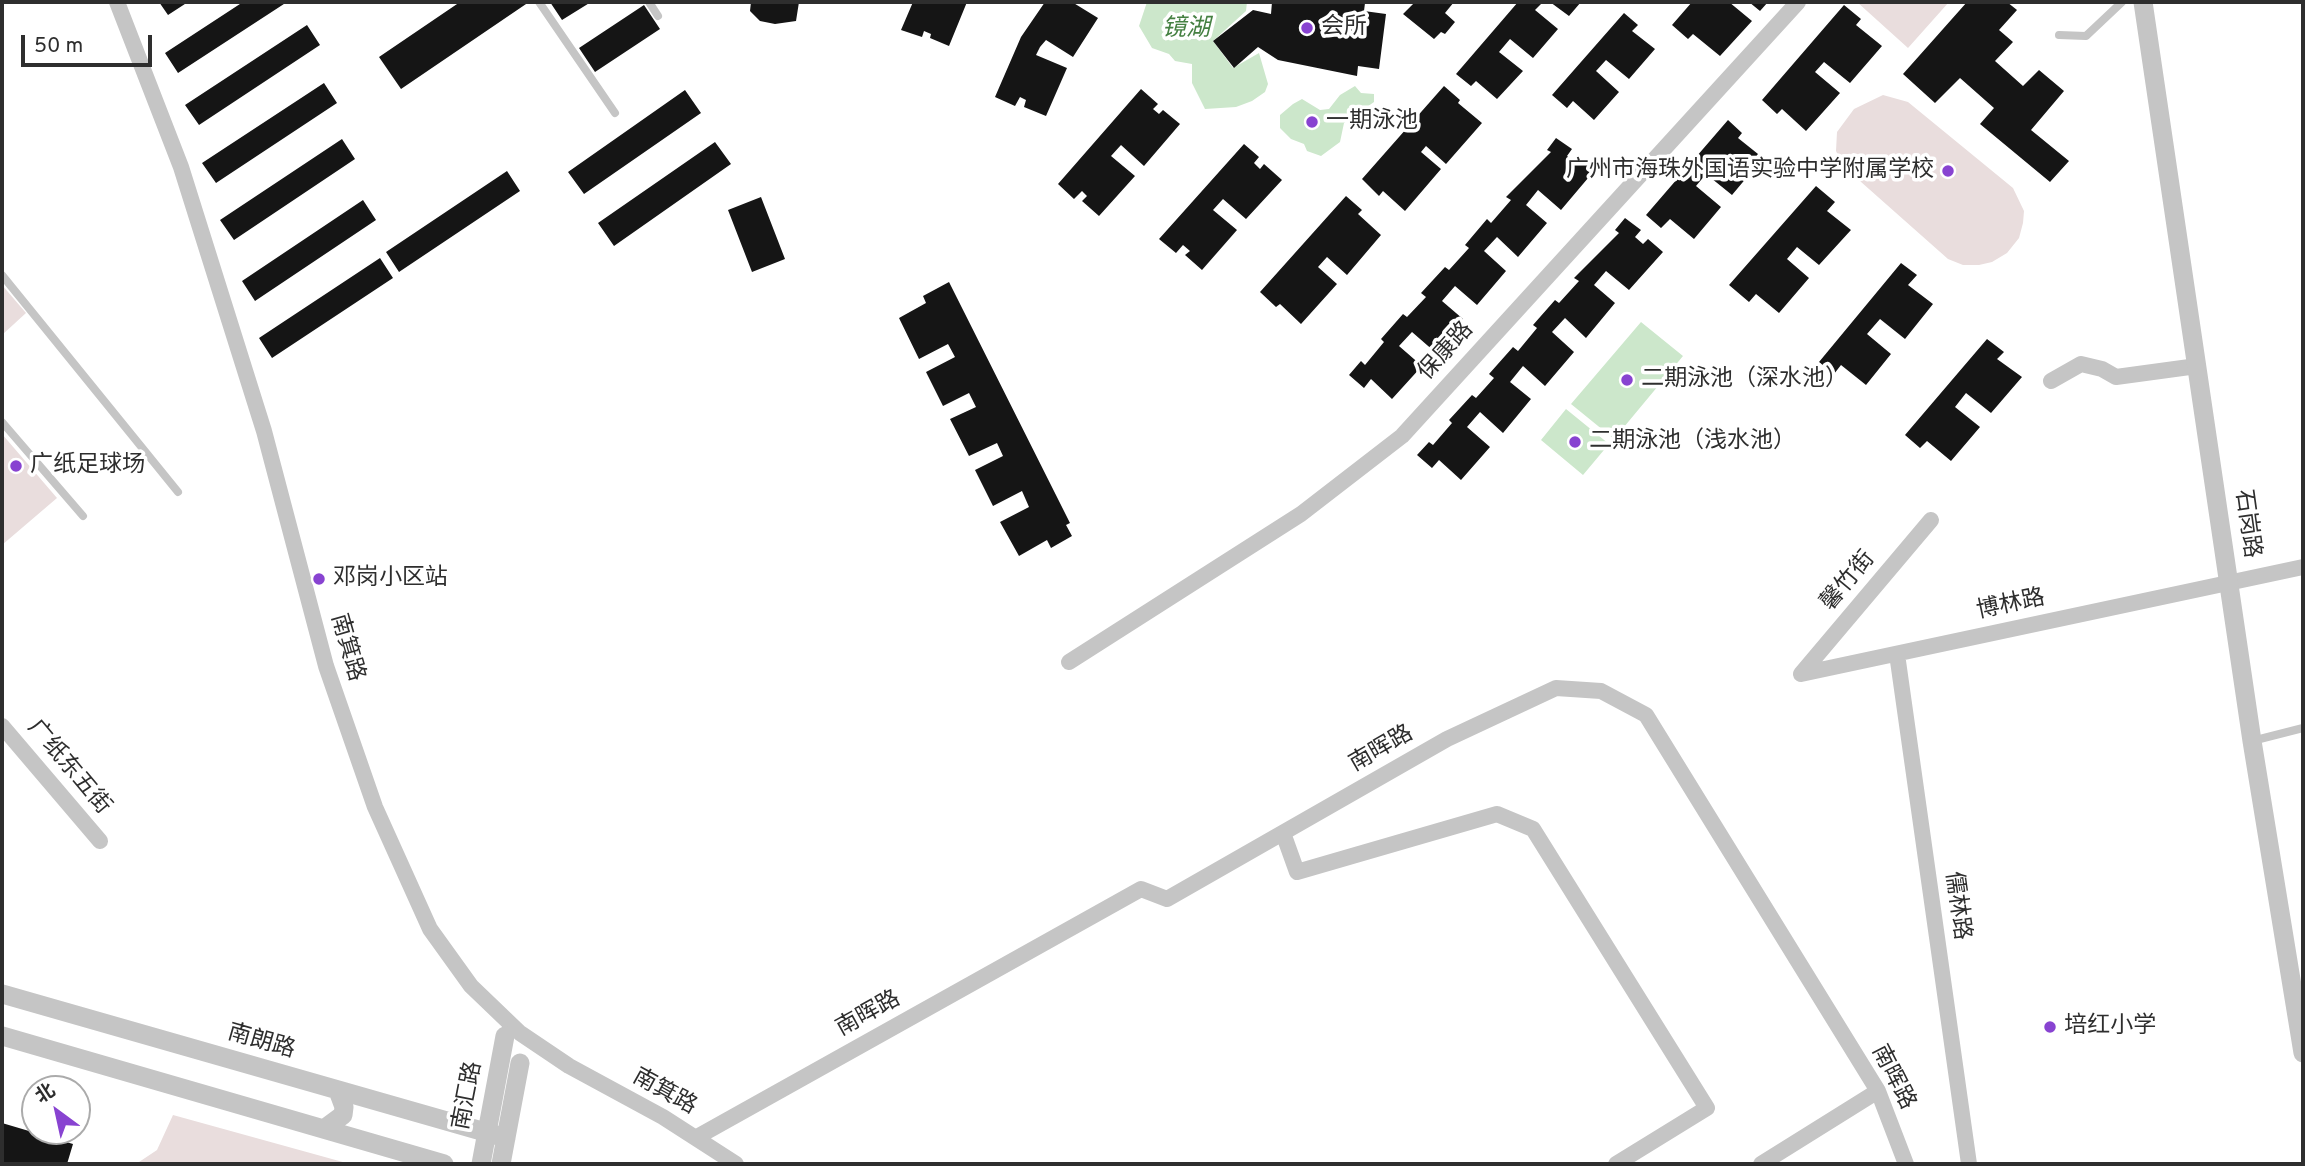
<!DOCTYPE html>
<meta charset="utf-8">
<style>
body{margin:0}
#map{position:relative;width:2305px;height:1166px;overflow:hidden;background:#fff;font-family:Overpass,"Noto Sans SC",sans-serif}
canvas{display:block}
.frame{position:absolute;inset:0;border:4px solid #2e2e2e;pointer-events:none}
.north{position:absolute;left:21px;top:1075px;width:70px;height:70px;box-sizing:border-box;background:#fff;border:2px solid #ababab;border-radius:50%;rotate:327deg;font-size:19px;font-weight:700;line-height:28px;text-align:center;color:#2e2e2e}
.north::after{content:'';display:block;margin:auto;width:24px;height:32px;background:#8843d1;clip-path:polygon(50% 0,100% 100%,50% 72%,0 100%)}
.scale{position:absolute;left:21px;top:35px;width:131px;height:32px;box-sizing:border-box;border:4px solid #2e2e2e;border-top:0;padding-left:9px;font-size:21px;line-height:24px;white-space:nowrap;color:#2e2e2e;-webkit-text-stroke:5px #fff;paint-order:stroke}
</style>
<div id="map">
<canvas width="2305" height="1166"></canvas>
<div class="frame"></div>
<div class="north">北</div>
<div class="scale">50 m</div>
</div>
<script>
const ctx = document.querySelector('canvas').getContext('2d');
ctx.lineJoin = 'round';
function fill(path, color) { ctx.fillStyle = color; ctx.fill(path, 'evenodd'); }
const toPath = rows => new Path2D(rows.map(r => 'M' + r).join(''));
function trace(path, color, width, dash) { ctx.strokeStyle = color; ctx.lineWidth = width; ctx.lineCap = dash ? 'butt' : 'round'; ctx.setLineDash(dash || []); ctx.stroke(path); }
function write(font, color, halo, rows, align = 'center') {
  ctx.font = font + ' Overpass,"Noto Sans SC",sans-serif'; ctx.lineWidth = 7; ctx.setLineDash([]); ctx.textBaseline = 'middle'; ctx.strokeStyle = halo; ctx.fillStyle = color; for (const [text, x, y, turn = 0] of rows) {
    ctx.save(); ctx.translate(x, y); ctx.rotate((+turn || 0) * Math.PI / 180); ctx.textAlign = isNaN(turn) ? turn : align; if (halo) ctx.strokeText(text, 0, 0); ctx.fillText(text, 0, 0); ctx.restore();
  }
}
const green = toPath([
 [1857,2,1949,2,1908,48],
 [1883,95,1908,102,2013,188,2024,211,2023,223,2019,238,2007,253,1992,262,1979,265,1963,265,1948,259,1843,166,1836,151,1837,132,1854,109],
 [2,285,26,313,2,335],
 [2,434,57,498,2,545],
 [173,1115,350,1164,136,1164,157,1150]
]);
const water = toPath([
 [1147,2,1247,2,1246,11,1213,41,1233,68,1259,53,1268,84,1265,92,1252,101,1236,107,1205,109,1192,83,1192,64,1175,61,1169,54,1152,48,1139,26],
 [1355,86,1361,93,1374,94,1374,102,1344,123,1340,142,1321,156,1307,151,1304,144,1291,139,1280,128,1280,115,1293,104,1302,99,1320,110,1329,109,1340,95],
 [1641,322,1683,356,1614,439,1571,404],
 [1566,409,1609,444,1583,475,1541,440]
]);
const building = toPath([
 [159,2,188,2,168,15],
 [243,2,287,2,178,73,165,53],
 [460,2,529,2,401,89,379,57],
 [550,2,591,2,562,20],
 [751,2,799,2,796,21,775,24,760,21,750,11],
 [913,2,967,2,949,46,930,38,931,34,924,31,922,37,901,30],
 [1045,2,1072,2,1098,18,1073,57,1046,40,1040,47,1036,55,1067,68,1046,116,1024,107,1026,100,1020,97,1015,106,995,97,1021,37],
 [1272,2,1365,3,1364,11,1386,14,1379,69,1358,66,1357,76,1278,60,1258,47,1234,68,1213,41,1253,10,1271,14],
 [1415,2,1454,2,1445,13,1455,22,1445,34,1441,32,1434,39,1403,14],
 [1518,2,1543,2,1535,10,1558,29,1533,58,1510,39,1499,52,1523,71,1497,99,1476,81,1471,86,1456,74],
 [1550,2,1581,2,1569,16],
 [1692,2,1729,2,1752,21,1720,56,1693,34,1688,39,1672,25],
 [1749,2,1768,2,1760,11],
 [1967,2,2007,2,2017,10,1999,30,2013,42,1995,61,2023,86,2039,70,2064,91,2031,130,2069,161,2050,182,1980,124,1994,108,1960,78,1935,103,1903,74],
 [644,5,660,29,595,72,579,48],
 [1844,5,1861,19,1856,25,1882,46,1850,83,1824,62,1815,72,1840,93,1806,131,1782,109,1777,114,1762,100],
 [1624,13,1638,25,1632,31,1655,49,1629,79,1606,60,1596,71,1619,92,1594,120,1573,101,1567,108,1552,95],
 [307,25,320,45,199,125,185,105],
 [324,83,337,103,216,183,202,163],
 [1444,86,1460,100,1458,103,1482,123,1446,164,1426,146,1421,152,1441,169,1405,211,1383,191,1379,196,1362,179],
 [1141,89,1158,104,1153,109,1159,114,1163,110,1180,124,1144,166,1121,145,1111,156,1135,176,1099,216,1082,201,1087,196,1082,191,1074,199,1058,184],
 [685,90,701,113,584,194,568,172],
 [1728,120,1742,133,1738,138,1763,158,1732,195,1706,174,1696,186,1721,207,1694,239,1670,219,1661,228,1646,215],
 [1556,138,1572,149,1567,156,1575,163,1580,158,1594,171,1561,210,1538,190,1526,205,1547,223,1518,257,1497,237,1484,251,1506,271,1477,305,1455,286,1442,301,1463,319,1435,352,1412,332,1399,346,1422,366,1392,399,1371,379,1364,388,1349,375,1361,361,1365,365,1384,342,1381,339,1403,314,1407,317,1426,297,1421,293,1445,267,1449,270,1469,248,1465,245,1487,219,1491,223,1511,200,1506,197,1551,152,1547,150],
 [342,139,355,159,234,240,220,220],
 [715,142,731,164,614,246,598,223],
 [1244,144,1259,157,1254,163,1260,169,1264,164,1282,180,1246,219,1223,199,1213,210,1237,230,1202,270,1185,255,1190,251,1183,245,1176,253,1159,239],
 [507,171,520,191,399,272,386,252],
 [1816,186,1835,202,1827,211,1851,230,1819,265,1797,247,1787,259,1809,278,1779,313,1756,294,1749,302,1729,285],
 [1346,196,1362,210,1358,214,1381,235,1347,275,1327,257,1318,267,1337,284,1301,324,1280,304,1276,307,1260,292],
 [761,197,785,259,752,272,728,210],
 [363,200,376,220,255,301,242,281],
 [1625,218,1641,230,1635,237,1643,244,1648,239,1663,252,1629,290,1606,271,1594,285,1615,303,1586,338,1565,318,1552,332,1574,352,1545,386,1523,366,1510,382,1531,399,1503,433,1480,412,1467,427,1490,447,1461,480,1439,460,1432,468,1417,455,1429,442,1433,445,1452,423,1449,420,1472,395,1476,398,1494,378,1489,374,1513,347,1518,351,1537,328,1533,325,1555,300,1559,303,1579,281,1574,278,1619,233,1615,230],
 [380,258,393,278,272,358,259,338],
 [1901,263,1917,275,1908,285,1933,304,1905,339,1880,319,1867,334,1891,354,1866,385,1841,365,1834,374,1819,362],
 [949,282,1070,523,1066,525,1072,536,1051,548,1047,540,1019,556,1000,522,1029,507,1022,491,993,506,975,470,1003,456,997,443,969,456,950,419,976,407,969,393,943,406,926,372,955,357,948,344,919,359,899,318,926,303,923,296],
 [1987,339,2004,352,1997,359,2022,377,1991,413,1966,393,1955,407,1980,427,1951,461,1927,441,1920,448,1905,435],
 [2,1123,73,1144,67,1164,2,1164]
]);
const service = toPath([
 [539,2,615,113],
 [649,2,658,16],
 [2059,35,2086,36,2122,2],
 [2,275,178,492],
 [2,422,83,516],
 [2252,741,2303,728]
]);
const minor = toPath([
 [117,2,181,167,264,431,326,666,375,807,430,929,471,986,520,1033,569,1066,663,1117,736,1164],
 [2051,381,2081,364,2102,369,2116,377,2197,366],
 [1897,654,1969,1164],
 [1069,662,1301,514,1402,436,1798,2],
 [1801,674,2303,567],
 [1801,674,1931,520],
 [2,726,100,841],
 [1283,833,1297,872,1497,814,1533,829,1707,1108,1616,1164],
 [697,1137,1141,889,1167,899,1447,739,1556,688,1601,691,1646,715,1878,1091,1906,1164],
 [1761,1164,1878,1091]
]);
const tertiary = toPath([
 [2143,2,2252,741,2303,1053],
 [2,994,506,1138],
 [2,1036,444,1164],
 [324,1129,343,1115,344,1107,338,1091],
 [481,1164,505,1036],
 [501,1164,520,1063]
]);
const markers = [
 [1307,28,7,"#8843d1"],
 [1312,122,7,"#8843d1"],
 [1948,171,7,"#8843d1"],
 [1627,380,7,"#8843d1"],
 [1575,442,7,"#8843d1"],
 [16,466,7,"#8843d1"],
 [319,579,7,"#8843d1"],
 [2050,1027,7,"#8843d1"]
];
const poiNames = [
 ["会所",1321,28],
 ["一期泳池",1326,122],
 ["广州市海珠外国语实验中学附属学校",1934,171,"right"],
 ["二期泳池（深水池）",1641,380],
 ["二期泳池（浅水池）",1589,442],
 ["广纸足球场",30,466],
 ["邓岗小区站",333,579],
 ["培红小学",2064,1027]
];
const streetNames = [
 ["保康路",1447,352,-48],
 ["石岗路",2246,524,82],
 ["馨竹街",1849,582,-50],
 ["博林路",2011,606,-12],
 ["南箕路",346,648,74],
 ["南晖路",1382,750,-30],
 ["广纸东五街",68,768,50],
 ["儒林路",1956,906,82],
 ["南晖路",869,1015,-29],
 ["南朗路",261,1043,16],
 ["南晖路",1892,1078,63],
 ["南箕路",664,1093,29],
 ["南汇路",469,1096,-79]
];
const waterNames = [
 ["镜湖",1186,30]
];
fill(green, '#e9dddd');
fill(water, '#cce7cb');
fill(building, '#151515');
trace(service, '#c5c5c5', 8);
trace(minor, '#c5c5c5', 16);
trace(tertiary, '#c5c5c5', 19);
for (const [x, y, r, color] of markers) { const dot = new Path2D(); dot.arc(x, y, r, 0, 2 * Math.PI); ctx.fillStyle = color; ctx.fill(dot); trace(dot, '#fff', 2.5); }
write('23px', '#2e2e2e', '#fff', poiNames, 'left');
write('23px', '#2e2e2e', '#fff', streetNames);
write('italic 24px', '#458042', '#fff', waterNames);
</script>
